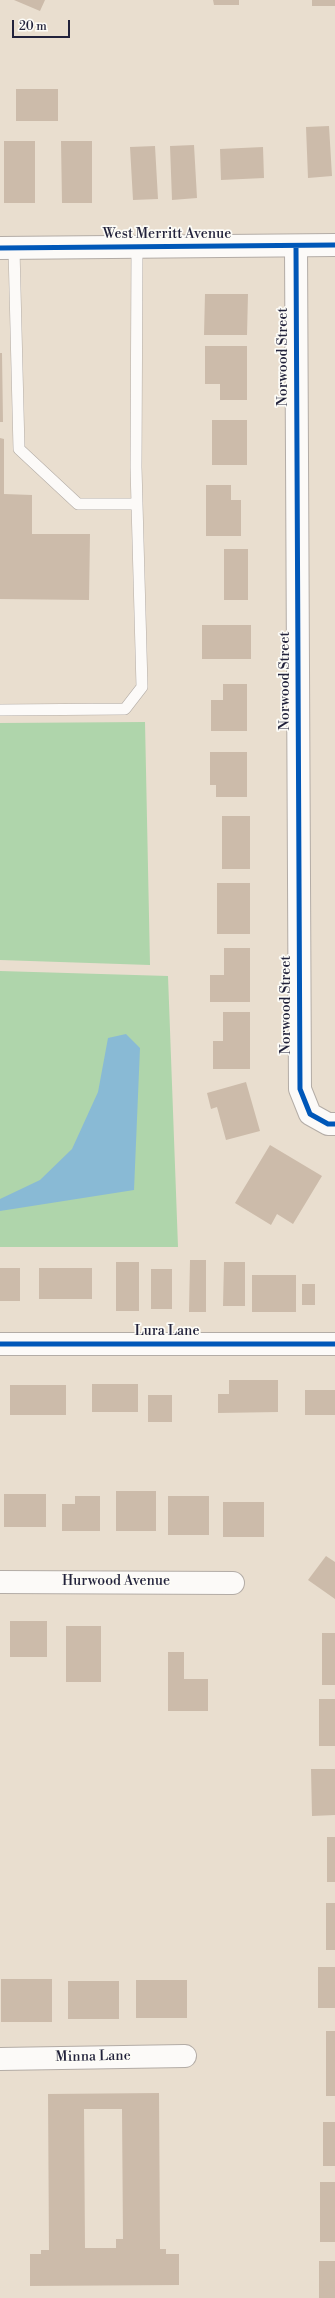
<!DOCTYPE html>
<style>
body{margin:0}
#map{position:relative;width:335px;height:2298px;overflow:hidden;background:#e9decf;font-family:"Libre Bodoni",serif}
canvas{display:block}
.scale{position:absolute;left:12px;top:20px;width:58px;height:18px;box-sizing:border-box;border:2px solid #22223b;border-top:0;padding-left:5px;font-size:12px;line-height:14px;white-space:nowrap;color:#22223b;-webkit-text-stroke:3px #fdfcf7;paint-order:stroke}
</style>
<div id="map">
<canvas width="335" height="2298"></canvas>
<div class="scale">20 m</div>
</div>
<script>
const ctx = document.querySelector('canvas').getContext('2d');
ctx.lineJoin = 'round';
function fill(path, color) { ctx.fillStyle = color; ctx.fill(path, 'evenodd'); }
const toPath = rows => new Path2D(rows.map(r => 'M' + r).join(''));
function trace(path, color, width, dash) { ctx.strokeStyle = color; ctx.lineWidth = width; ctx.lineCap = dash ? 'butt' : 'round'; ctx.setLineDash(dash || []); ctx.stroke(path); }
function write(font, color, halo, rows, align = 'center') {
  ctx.font = font + ' "Libre Bodoni",serif'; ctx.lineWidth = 3.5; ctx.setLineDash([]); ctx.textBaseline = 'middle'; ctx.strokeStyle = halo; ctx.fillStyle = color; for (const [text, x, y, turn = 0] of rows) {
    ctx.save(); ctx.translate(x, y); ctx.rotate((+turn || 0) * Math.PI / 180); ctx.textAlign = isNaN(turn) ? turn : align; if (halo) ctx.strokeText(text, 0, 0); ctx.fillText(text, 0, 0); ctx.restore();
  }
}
const green = toPath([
 [145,722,150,965,0,960,0,723],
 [0,971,168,976,178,1247,0,1247]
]);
const water = toPath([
 [126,1034,140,1048,134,1190,0,1211,0,1199,40,1180,72,1149,98,1092,108,1038]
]);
const building = toPath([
 [14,0,45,0,40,11],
 [213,0,239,0,239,5,214,5],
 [312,0,335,0,335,6,312,6],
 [16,89,58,89,58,121,16,121],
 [329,126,332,176,308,178,306,127],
 [4,141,35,141,35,203,4,203],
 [61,141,92,141,92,203,62,203],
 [194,145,197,198,172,200,170,146],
 [155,146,158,199,133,200,130,147],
 [263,147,264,178,221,180,220,149],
 [205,294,248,294,247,335,204,335],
 [205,346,247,346,247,400,220,400,220,384,205,384],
 [0,353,2,353,3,422,0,422],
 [212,420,247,420,247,465,212,465],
 [0,438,4,439,4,494,32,495,32,534,90,534,89,600,0,599],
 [206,485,231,485,231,500,241,500,241,536,206,536],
 [224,549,248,549,248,600,224,600],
 [202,625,251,625,251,659,202,659],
 [223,684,247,684,247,731,211,731,211,700,223,700],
 [210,752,247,752,247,797,216,797,216,785,210,785],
 [222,816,250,816,250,869,222,869],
 [217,883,250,883,250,934,217,934],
 [224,948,250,948,250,1002,210,1002,210,975,224,975],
 [223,1012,250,1012,250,1069,213,1069,213,1041,223,1041],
 [246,1082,260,1131,226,1140,217,1107,211,1109,207,1093],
 [270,1145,322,1176,293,1224,277,1214,271,1225,235,1203],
 [190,1260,206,1260,206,1312,189,1312],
 [116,1262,139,1262,139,1311,116,1311],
 [224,1262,245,1262,245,1306,223,1306],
 [0,1268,20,1268,20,1301,0,1301],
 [39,1268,92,1268,92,1299,39,1299],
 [151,1269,172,1269,172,1309,151,1309],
 [252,1275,296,1275,296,1312,252,1312],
 [302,1284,315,1284,315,1305,302,1305],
 [229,1380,278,1380,278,1412,218,1413,218,1394,229,1394],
 [92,1384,138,1384,138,1412,92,1412],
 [10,1385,66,1385,66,1415,10,1415],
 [305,1390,335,1390,335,1415,305,1415],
 [148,1395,172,1395,172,1422,148,1422],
 [116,1491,156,1491,156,1531,116,1531],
 [4,1494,46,1494,46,1527,4,1527],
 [75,1496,100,1496,100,1531,62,1531,62,1504,75,1504],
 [168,1496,209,1496,209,1535,168,1535],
 [223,1502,264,1502,264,1537,223,1537],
 [326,1556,335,1562,335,1599,308,1580],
 [10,1621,47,1621,47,1657,10,1657],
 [66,1626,101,1626,101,1682,66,1682],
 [322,1633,335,1633,335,1685,322,1685],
 [168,1652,184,1652,184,1679,208,1679,208,1711,168,1711],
 [319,1699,335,1699,335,1746,319,1746],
 [311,1769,335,1769,335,1815,312,1816],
 [327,1837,335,1837,335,1882,327,1882],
 [326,1903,335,1903,335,1950,326,1950],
 [318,1967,335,1967,335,2008,318,2008],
 [1,1979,52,1979,52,2022,1,2022],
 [136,1980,187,1980,187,2018,136,2018],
 [68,1981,119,1981,119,2019,68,2019],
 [326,2031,335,2031,335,2096,326,2096],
 [159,2093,160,2249,166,2249,166,2254,179,2254,179,2285,30,2286,30,2254,41,2254,41,2250,49,2250,48,2094],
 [84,2109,122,2109,123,2239,116,2239,116,2248,85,2248],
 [323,2122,335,2122,335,2166,323,2166],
 [320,2182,335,2182,335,2242,320,2242],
 [319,2261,335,2261,335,2298,319,2298]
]);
const lane = toPath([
 [14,249,19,449,78,504,136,504],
 [0,710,125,709,142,687,136,467,137,247]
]);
const street = toPath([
 [296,246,300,1089,310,1114,328,1124,335,1124],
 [0,1344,335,1344],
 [0,1582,233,1583],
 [0,2059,185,2056]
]);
const secondary = toPath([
 [0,248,335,245]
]);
const cycleway = toPath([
 [296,246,300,1089,310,1114,328,1124,335,1124],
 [0,248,335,245],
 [0,1344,335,1344]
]);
const streetNames = [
 ["West Merritt Avenue",167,235],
 ["Norwood Street",284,357,-90],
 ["Norwood Street",286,681,-90],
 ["Norwood Street",287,1005,-90],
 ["Lura Lane",167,1332],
 ["Hurwood Avenue",116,1582],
 ["Minna Lane",93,2057,-1]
];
fill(green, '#afd5ab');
fill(water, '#89bad5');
fill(building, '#cba');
trace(lane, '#b3aca6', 12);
trace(street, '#b3aca6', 24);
trace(secondary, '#b3aca6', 24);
trace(lane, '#fcfaf8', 11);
trace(street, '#fcfaf8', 22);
trace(secondary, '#fcfaf8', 22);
trace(cycleway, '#0057b8', 5);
write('14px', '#22223b', '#fdfcf7', streetNames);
</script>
